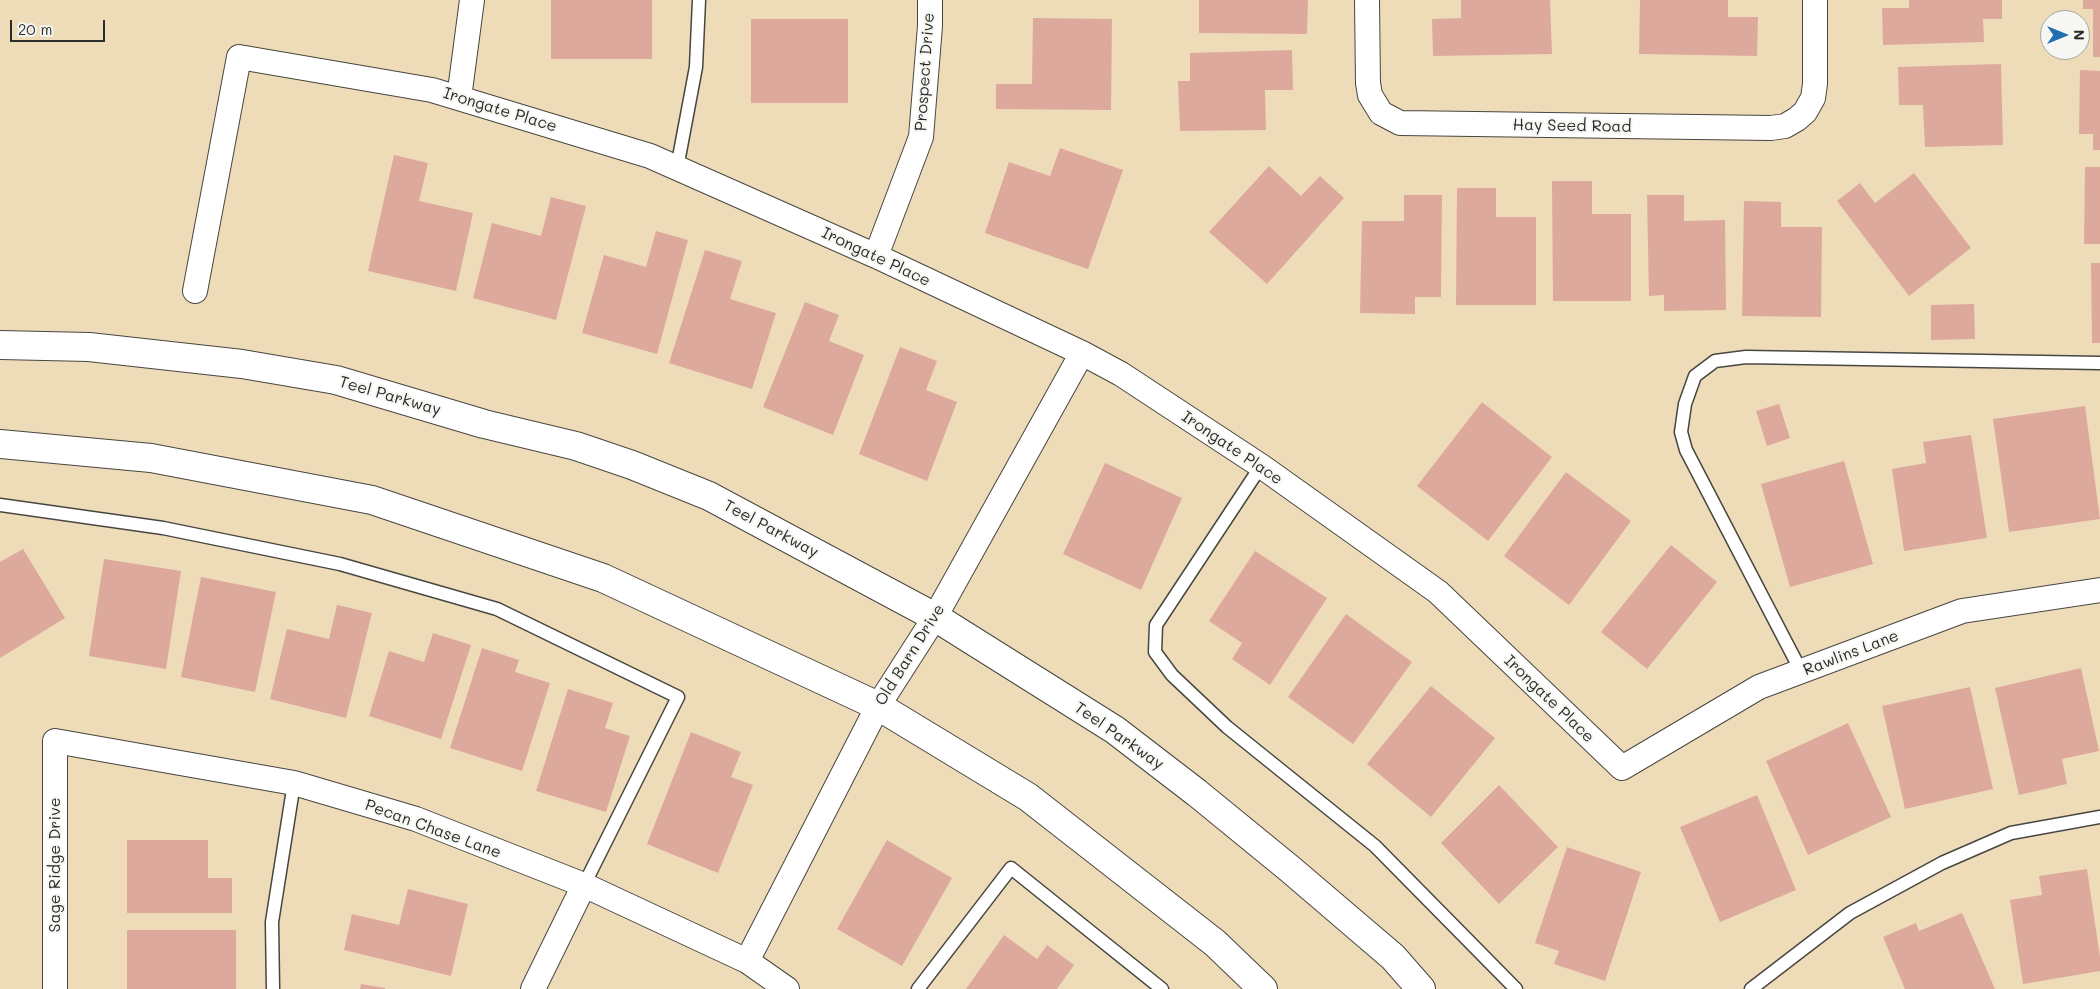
<!DOCTYPE html>
<style>
body{margin:0}
#map{position:relative;width:2100px;height:989px;overflow:hidden;background:#eedcb9;font-family:Mali,sans-serif}
canvas{display:block}
.north{position:absolute;left:2040px;top:10px;width:50px;height:50px;box-sizing:border-box;background:#f6f6f2;border:1px solid #a5a5a2;border-radius:50%;rotate:90deg;font-size:14px;font-weight:700;line-height:20px;text-align:center;color:#2b2b2b}
.north::after{content:'';display:block;margin:auto;width:18px;height:22px;background:#1f6fb2;clip-path:polygon(50% 0,100% 100%,50% 72%,0 100%)}
.scale{position:absolute;left:10px;top:20px;width:95px;height:22px;box-sizing:border-box;border:2px solid #2b2b2b;border-top:0;padding-left:6px;font-size:15px;line-height:18px;white-space:nowrap;color:#2b2b2b;-webkit-text-stroke:4px #f6f6f2;paint-order:stroke}
</style>
<div id="map">
<canvas width="2100" height="989"></canvas>
<div class="north">N</div>
<div class="scale">20 m</div>
</div>
<script>
const ctx = document.querySelector('canvas').getContext('2d');
ctx.lineJoin = 'round';
function fill(path, color) { ctx.fillStyle = color; ctx.fill(path, 'evenodd'); }
const toPath = rows => new Path2D(rows.map(r => 'M' + r).join(''));
function trace(path, color, width, dash) { ctx.strokeStyle = color; ctx.lineWidth = width; ctx.lineCap = dash ? 'butt' : 'round'; ctx.setLineDash(dash || []); ctx.stroke(path); }
function write(font, color, halo, rows, align = 'center') {
  ctx.font = font + ' Mali,sans-serif'; ctx.lineWidth = 4; ctx.setLineDash([]); ctx.textBaseline = 'middle'; ctx.strokeStyle = halo; ctx.fillStyle = color; for (const [text, x, y, turn = 0] of rows) {
    ctx.save(); ctx.translate(x, y); ctx.rotate((+turn || 0) * Math.PI / 180); ctx.textAlign = isNaN(turn) ? turn : align; if (halo) ctx.strokeText(text, 0, 0); ctx.fillText(text, 0, 0); ctx.restore();
  }
}
const building = toPath([
 [551,0,652,0,652,59,551,59],
 [1199,0,1308,0,1307,34,1199,33],
 [1461,0,1550,0,1552,54,1433,56,1432,19,1461,18],
 [1640,0,1728,0,1728,17,1758,17,1757,56,1639,54],
 [1909,0,2002,0,2002,19,1983,19,1984,42,1883,45,1882,8,1909,8],
 [2083,0,2100,0,2100,57,2093,57,2093,9,2083,9],
 [1033,18,1112,19,1111,110,996,109,996,84,1032,84],
 [751,19,848,19,848,103,751,103],
 [1292,50,1293,90,1265,90,1266,130,1180,131,1178,81,1190,81,1190,53],
 [2001,64,2003,145,1925,147,1923,105,1899,105,1898,67],
 [2080,70,2100,71,2100,150,2093,150,2093,134,2079,134],
 [1060,148,1123,170,1088,269,985,233,1009,162,1050,176],
 [394,155,428,163,419,201,473,213,456,291,368,271],
 [1269,166,1301,196,1320,176,1344,198,1267,284,1209,232],
 [2085,167,2100,167,2100,244,2084,244],
 [1914,173,1971,248,1909,296,1837,201,1860,183,1875,203],
 [1552,181,1592,181,1592,214,1631,214,1631,301,1553,301],
 [1457,188,1496,188,1496,217,1536,217,1536,305,1456,305],
 [1404,195,1442,195,1441,297,1415,297,1415,314,1360,313,1362,221,1404,221],
 [1647,195,1684,195,1684,221,1725,220,1726,310,1664,311,1664,295,1649,296],
 [551,197,586,206,556,320,473,298,492,223,541,236],
 [1744,201,1781,202,1781,227,1822,227,1821,317,1742,316],
 [656,231,688,240,657,354,582,333,604,255,646,267],
 [705,250,742,261,730,299,776,313,752,389,669,363],
 [2091,263,2100,263,2100,343,2092,343],
 [805,302,839,315,829,341,864,355,833,435,763,407],
 [1974,304,1975,339,1931,340,1931,305],
 [900,347,937,361,926,390,957,402,927,481,859,454],
 [1482,402,1552,457,1488,541,1417,486],
 [1779,404,1790,438,1767,446,1756,411],
 [2085,406,2100,519,2009,532,1993,419],
 [1971,435,1987,538,1904,551,1892,469,1926,463,1923,442],
 [1844,461,1873,564,1790,587,1761,484],
 [1105,463,1182,498,1141,590,1063,554],
 [1566,472,1631,521,1569,605,1504,556],
 [1671,545,1717,582,1647,669,1601,632],
 [23,549,65,618,0,658,0,562],
 [1255,551,1327,598,1270,685,1232,659,1242,643,1209,621],
 [104,559,181,571,166,669,89,656],
 [201,577,276,592,255,692,181,677],
 [337,605,372,613,346,718,270,699,287,629,329,639],
 [1346,614,1412,662,1353,744,1288,697],
 [433,633,471,645,441,739,369,716,389,651,424,662],
 [482,648,519,660,515,672,550,683,522,771,450,748],
 [2081,668,2099,751,2062,759,2067,784,2019,795,1995,688],
 [1431,686,1495,738,1431,817,1367,764],
 [1970,687,1993,789,1905,809,1882,706],
 [568,689,613,703,605,728,630,736,606,812,536,791],
 [1848,723,1891,817,1808,855,1766,761],
 [691,732,741,752,731,777,753,785,718,873,647,844],
 [1499,785,1558,847,1499,904,1441,843],
 [1757,795,1796,890,1720,922,1680,827],
 [127,840,208,840,208,878,232,878,232,913,127,913],
 [887,840,952,878,902,966,837,929],
 [1567,847,1641,872,1605,981,1554,964,1559,951,1535,943],
 [2087,869,2100,957,2100,971,2023,984,2010,900,2042,895,2039,876],
 [408,889,468,904,451,976,344,950,352,914,399,925],
 [1962,913,1995,989,1905,989,1883,937,1916,923,1919,931],
 [127,930,236,930,236,989,127,989],
 [1004,935,1037,959,1047,945,1074,965,1057,989,966,989],
 [361,984,385,988,385,989,360,989]
]);
const lane = toPath([
 [677,168,696,67,699,0],
 [1261,466,1156,625,1155,652,1172,675,1227,727,1375,846,1516,989],
 [0,505,163,528,340,564,497,609,678,697,584,885],
 [1801,671,1686,450,1681,432,1685,404,1695,376,1715,361,1746,357,2100,363],
 [273,989,272,922,294,783],
 [918,989,1011,868,1162,989],
 [1751,989,1850,913,1942,863,2011,833,2100,817]
]);
const street = toPath([
 [1367,0,1368,83,1370,95,1381,113,1400,123,1771,128,1785,126,1797,119,1805,112,1813,98,1815,84,1815,0],
 [459,98,472,0],
 [876,256,921,137,930,26,930,0],
 [195,291,239,57,432,90,650,156,876,256,1082,353,1121,374,1261,466,1438,592,1622,768,1759,687,1962,611,2100,590],
 [747,961,878,706,935,617,1082,353],
 [55,989,55,741,294,783,416,819,584,885,747,961,787,989],
 [533,989,584,885]
]);
const secondary = toPath([
 [0,345,89,347,242,364,336,380,484,424,576,446,632,465,709,496,935,617,1115,730,1197,793,1290,869,1393,957,1421,989],
 [0,444,151,458,372,500,603,578,878,706,1028,797,1215,943,1263,989]
]);
const streetNames = [
 ["Prospect Drive",925,72,-86],
 ["Irongate Place",500,110,17],
 ["Hay Seed Road",1572,126,1],
 ["Irongate Place",876,257,25],
 ["Teel Parkway",390,396,16],
 ["Irongate Place",1232,448,34],
 ["Teel Parkway",771,529,28],
 ["Rawlins Lane",1851,653,-21],
 ["Old Barn Drive",910,655,-58],
 ["Irongate Place",1549,699,44],
 ["Teel Parkway",1119,736,35],
 ["Pecan Chase Lane",433,829,20],
 ["Sage Ridge Drive",55,865,-90]
];
fill(building, '#dea99d');
trace(lane, '#484640', 15);
trace(street, '#484640', 26);
trace(secondary, '#484640', 30);
trace(lane, '#fff', 12);
trace(street, '#fff', 24);
trace(secondary, '#fff', 28);
write('16px', '#2b2b2b', '#f6f6f2', streetNames);
</script>
